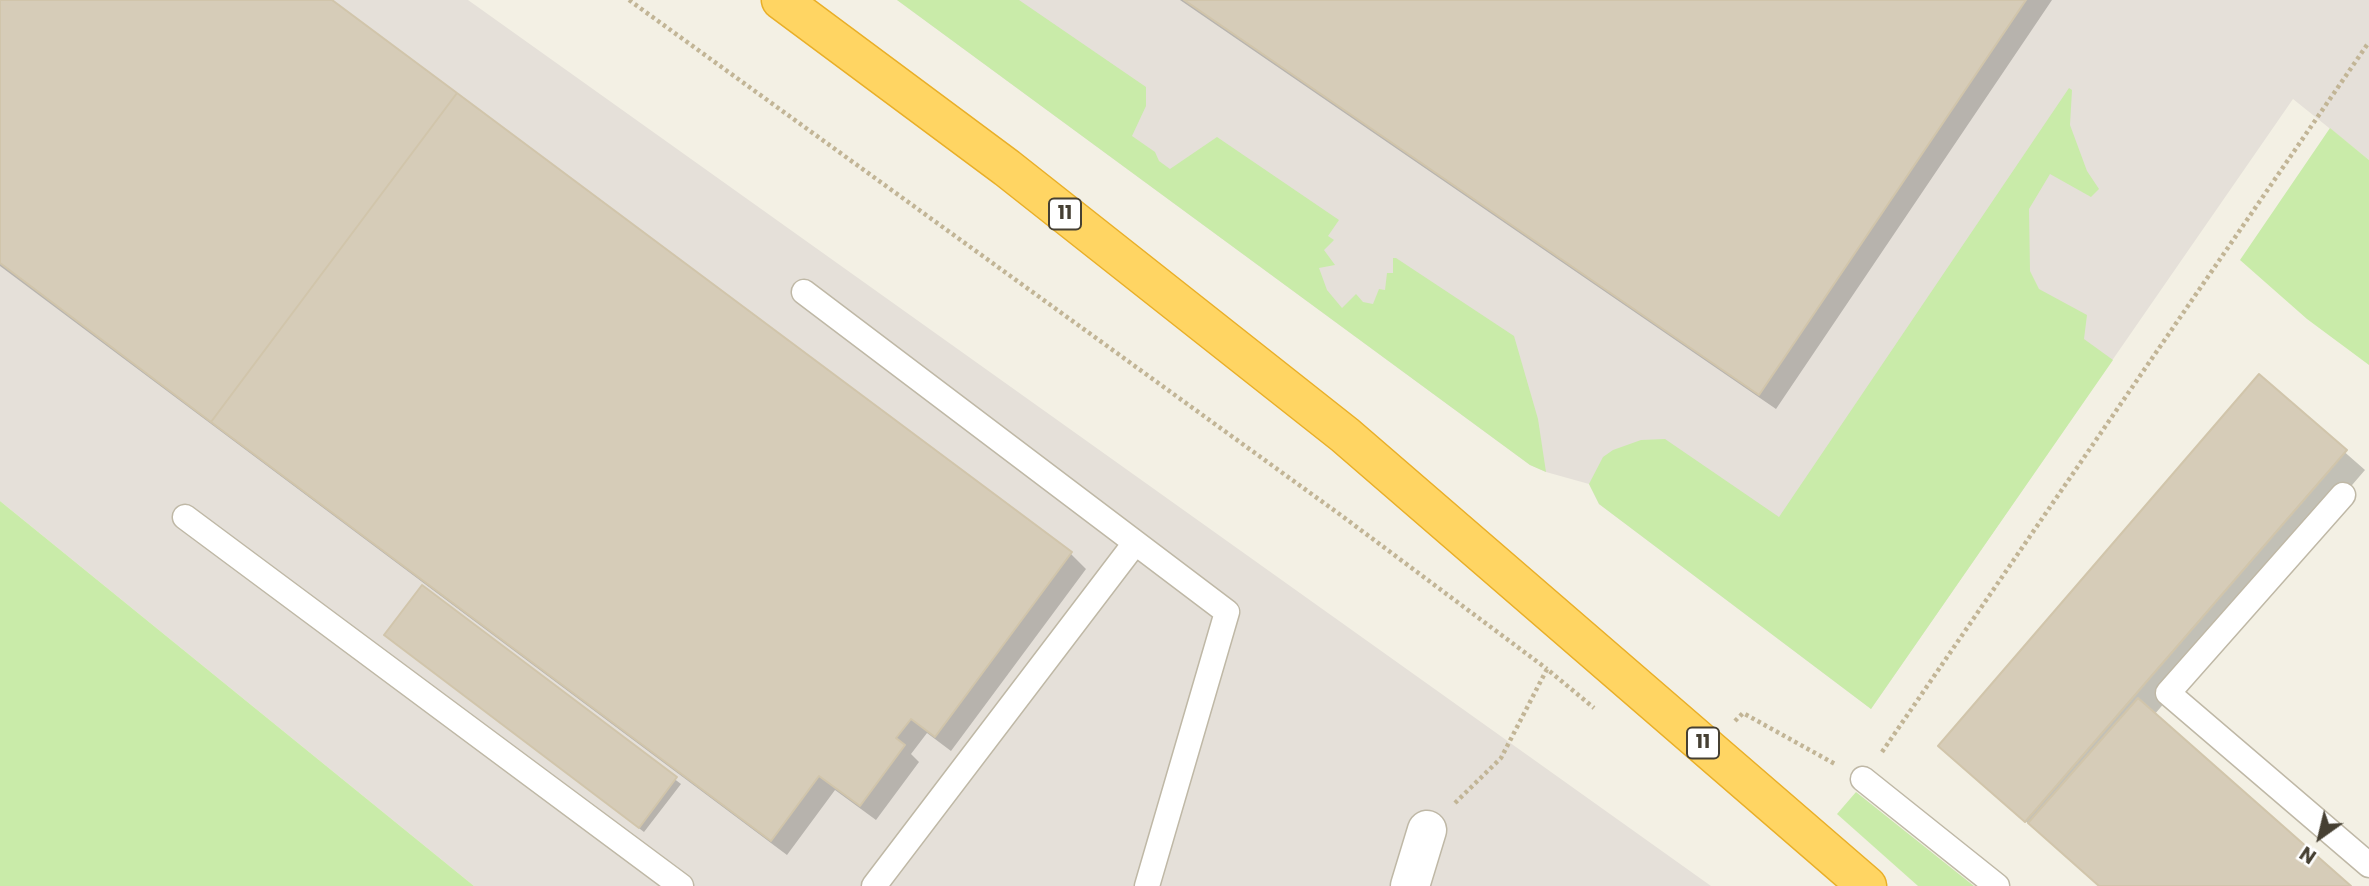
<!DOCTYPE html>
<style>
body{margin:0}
#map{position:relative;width:2369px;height:886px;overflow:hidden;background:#f3f0e4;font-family:Poppins,sans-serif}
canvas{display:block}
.north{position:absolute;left:2285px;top:802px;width:70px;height:70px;-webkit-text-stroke:5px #fff;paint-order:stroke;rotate:214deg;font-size:19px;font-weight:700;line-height:28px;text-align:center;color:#464033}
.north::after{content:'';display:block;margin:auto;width:24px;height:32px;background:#464033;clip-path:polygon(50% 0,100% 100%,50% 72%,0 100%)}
</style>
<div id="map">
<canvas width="2369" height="886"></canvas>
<div class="north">N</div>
</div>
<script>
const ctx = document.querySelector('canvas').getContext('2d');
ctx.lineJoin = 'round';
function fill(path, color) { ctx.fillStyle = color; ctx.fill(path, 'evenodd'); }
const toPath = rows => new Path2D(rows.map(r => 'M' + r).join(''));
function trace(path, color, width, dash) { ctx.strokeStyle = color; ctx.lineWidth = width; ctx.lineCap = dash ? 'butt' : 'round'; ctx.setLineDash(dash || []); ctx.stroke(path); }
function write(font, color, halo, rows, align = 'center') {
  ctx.font = font + ' Poppins,sans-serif'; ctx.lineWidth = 7; ctx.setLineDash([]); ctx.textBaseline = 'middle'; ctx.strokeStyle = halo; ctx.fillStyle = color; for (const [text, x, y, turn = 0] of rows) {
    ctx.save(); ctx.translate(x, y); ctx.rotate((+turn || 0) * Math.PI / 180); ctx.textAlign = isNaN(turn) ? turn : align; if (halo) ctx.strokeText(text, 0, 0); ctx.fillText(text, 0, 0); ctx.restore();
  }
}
const industrial = toPath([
 [0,0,468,0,1711,886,474,886,0,501],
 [897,0,2369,0,2369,160,2293,99,1871,709,1599,504,1589,484,1546,472,1530,465]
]);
const green = toPath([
 [897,0,1019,0,1146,87,1146,106,1132,136,1155,152,1159,161,1170,169,1217,137,1339,220,1328,236,1334,240,1324,250,1335,265,1319,268,1327,290,1342,308,1356,294,1363,302,1373,304,1379,289,1385,290,1387,273,1393,273,1393,258,1396,258,1514,336,1538,419,1546,472,1530,465],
 [2069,88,2072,90,2070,125,2087,171,2099,189,2091,197,2050,174,2029,209,2030,271,2039,289,2087,315,2084,339,2113,360,1871,709,1599,504,1589,484,1603,457,1613,450,1641,440,1665,439,1779,517],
 [2330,128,2369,160,2369,365,2307,319,2240,260],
 [0,501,474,886,0,886],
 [1856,792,1974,886,1918,886,1837,814]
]);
const shadow = toPath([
 [0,0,329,0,1071,554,1086,569,951,751,927,733,911,754,919,762,876,820,835,790,787,855,0,266],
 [1180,0,2052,0,1776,409],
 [2259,377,2365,470,2154,715,2349,886,2099,886,1940,746],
 [422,587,681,784,644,832,391,640]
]);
const building = toPath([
 [0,0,332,0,457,93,211,422,0,263,0,0],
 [1184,0,2026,0,1759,395,1184,0],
 [457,93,1072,552,935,737,911,719,896,738,905,745,860,806,819,776,771,841,211,422,457,93],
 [2259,374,2347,450,2025,822,1938,746,2259,374],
 [422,585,677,777,639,828,384,635,422,585],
 [2138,698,2351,886,2099,886,2028,823,2138,698]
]);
const path = toPath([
 [629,0,1342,516,1547,669],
 [1735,721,1743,713,1835,764],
 [1882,752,2369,42],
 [1455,803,1501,758,1547,669,1594,708]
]);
const lane = toPath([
 [804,292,1227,612,1147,886],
 [2343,495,2168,693,2369,865],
 [185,517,681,886],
 [1863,779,1997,886],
 [874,886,1135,543]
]);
const street = toPath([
 [1410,886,1427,830]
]);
const highway = toPath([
 [781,0,1007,168,1345,435,1867,886]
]);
const shields = [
 [1065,214,32],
 [1703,743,32]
];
const shieldNames = [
 ["11",1065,214],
 ["11",1703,743]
];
fill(industrial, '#e5e0d9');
fill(green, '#c9eba9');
fill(shadow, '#0003');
fill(building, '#d6ccb8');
trace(building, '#d1c5ab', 2);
trace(lane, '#bfb8a6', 27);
trace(street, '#bfb8a6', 41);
trace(highway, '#e9af28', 41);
trace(path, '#c2b596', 4.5, [3.5, 3.5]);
trace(lane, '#fff', 24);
trace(street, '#fff', 38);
trace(highway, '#ffd563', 38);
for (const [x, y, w] of shields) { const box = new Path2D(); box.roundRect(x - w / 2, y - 15.5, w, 31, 5); ctx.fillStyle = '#fff'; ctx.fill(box); trace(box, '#464033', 2); }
write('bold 19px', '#464033', null, shieldNames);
</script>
